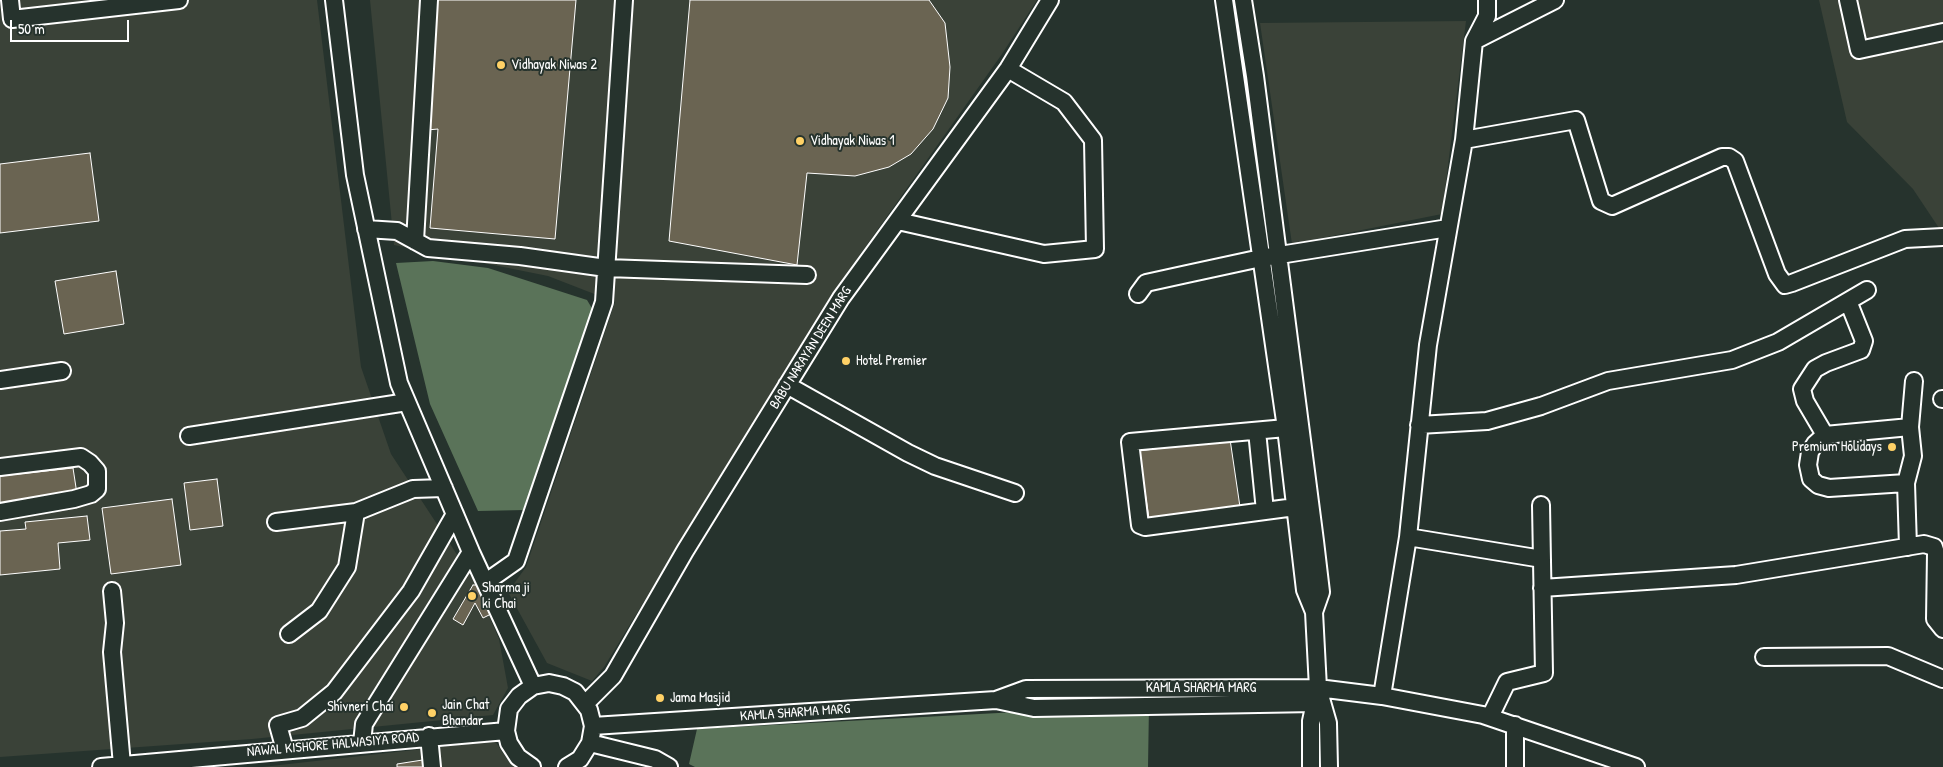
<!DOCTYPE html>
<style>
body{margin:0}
#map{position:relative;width:1943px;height:767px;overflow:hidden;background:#26332d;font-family:"Patrick Hand",sans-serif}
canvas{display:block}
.scale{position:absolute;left:10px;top:20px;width:119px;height:22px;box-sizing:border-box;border:2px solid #fff;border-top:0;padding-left:6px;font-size:15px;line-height:18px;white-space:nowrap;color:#fff;-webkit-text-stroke:4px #26332d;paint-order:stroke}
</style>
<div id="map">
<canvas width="1943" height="767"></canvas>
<div class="scale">50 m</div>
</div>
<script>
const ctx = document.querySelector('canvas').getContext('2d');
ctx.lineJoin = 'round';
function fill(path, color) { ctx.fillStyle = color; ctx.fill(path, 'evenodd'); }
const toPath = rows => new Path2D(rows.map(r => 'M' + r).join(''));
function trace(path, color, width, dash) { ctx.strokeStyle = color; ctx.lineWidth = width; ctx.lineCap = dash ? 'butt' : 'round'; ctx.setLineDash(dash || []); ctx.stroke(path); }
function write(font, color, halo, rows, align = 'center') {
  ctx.font = font + ' "Patrick Hand",sans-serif'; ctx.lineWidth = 4; ctx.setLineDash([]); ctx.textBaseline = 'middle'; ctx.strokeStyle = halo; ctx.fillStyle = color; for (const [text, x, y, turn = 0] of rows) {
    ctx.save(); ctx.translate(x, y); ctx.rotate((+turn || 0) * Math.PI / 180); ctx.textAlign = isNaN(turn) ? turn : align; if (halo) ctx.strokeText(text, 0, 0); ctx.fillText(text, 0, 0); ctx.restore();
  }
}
const built = toPath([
 [0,0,317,0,361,367,391,454,473,579,499,639,508,688,493,715,252,739,0,757],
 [370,0,1037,0,1002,54,832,294,604,667,592,681,547,663,508,592,526,567,615,302,548,276,394,245],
 [1819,0,1943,0,1943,234,1913,189,1847,122],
 [1466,21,1442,214,1292,244,1260,23],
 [495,741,507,759,516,767,262,767]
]);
const green = toPath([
 [433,261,488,268,587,300,593,310,525,510,478,511,430,404,396,263],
 [1149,705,1148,767,695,767,689,764,697,729]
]);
const building = toPath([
 [436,0,576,0,555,239,430,228,438,129,427,130,436,0],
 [690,0,929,0,945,23,950,67,948,98,933,129,911,154,889,167,855,176,807,173,797,265,669,241,690,0],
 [90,153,99,221,0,233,0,164,90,153],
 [116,271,124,324,64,334,55,281,116,271],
 [1230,439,1240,507,1149,519,1139,451,1230,439],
 [73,468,77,494,0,508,0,476,73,468],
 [217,479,223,526,190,530,184,483,217,479],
 [172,499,181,565,111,574,102,508,172,499],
 [87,516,90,540,58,543,60,569,0,575,0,531,26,529,25,522,87,516],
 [473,585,480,585,493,613,483,618,475,603,463,625,453,619,473,585],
 [429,759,430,767,397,767,397,764,429,759]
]);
const minor = toPath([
 [10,0,12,19,179,0],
 [334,0,355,175,399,383,471,552,533,686],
 [1224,0,1286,428,1305,590,1314,612,1318,688,1328,723,1329,767],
 [1243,0,1255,76,1315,541,1321,592,1314,612],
 [1848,0,1859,50,1943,32],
 [1474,41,1555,0],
 [1464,140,1576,120,1601,201,1612,206,1722,157,1729,157,1735,161,1777,274,1785,285,1792,283,1905,239,1943,237],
 [898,221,1044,254,1095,249,1093,140,1064,102,1008,69],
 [366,229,397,231,428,248,520,256,606,268,807,275],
 [415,241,429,0],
 [1138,294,1146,283,1187,274,1261,258,1448,228],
 [0,380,62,371],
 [787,385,908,453,935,466,1015,493],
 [1942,399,1943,399],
 [1419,425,1487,421,1541,406,1608,381,1732,360,1778,342,1867,290],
 [1257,431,1265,511],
 [1825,435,1805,401,1802,389,1815,369,1826,363,1861,350,1864,341,1848,301],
 [189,436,407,402],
 [0,467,81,457,90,463,97,471,97,489,91,494,74,499,0,512],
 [1906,483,1829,488,1818,485,1811,479,1808,465,1810,452,1815,444,1825,435,1910,427],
 [1295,507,1145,527,1140,525,1130,442,1297,427],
 [276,522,356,512,413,489,444,488],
 [1408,537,1542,559],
 [1908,547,1906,483,1913,456,1910,427,1914,381],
 [486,582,516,561,604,302,624,0],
 [1542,588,1736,575,1924,544,1934,547,1936,553,1935,619,1943,629],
 [112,591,115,623,112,652,122,765],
 [289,634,319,611,347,567,356,512],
 [1764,657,1888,656,1943,679],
 [1382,696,1408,537,1428,345,1464,140,1474,41,1487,16,1487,0],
 [996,700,1034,708,1315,703],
 [586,703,613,676,685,551,841,298,1008,69,1050,0],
 [1490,717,1507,682,1544,673,1541,505],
 [1515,725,1515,767],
 [593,726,996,700,1026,689,1318,688,1382,696,1483,715,1636,767],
 [429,736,432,767],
 [362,743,364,724,471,552],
 [590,743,655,759,669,767],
 [285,750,278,725,302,718,334,692,411,591,455,514],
 [101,767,506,731],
 [532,767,518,757,509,743,506,731,509,709,519,696,533,686,549,683,563,686,575,692,589,710,593,726,590,743,580,759,567,767],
 [1311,767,1311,721,1317,693]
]);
const markers = [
 [501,65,5,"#ffd166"],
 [800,141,5,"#ffd166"],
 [846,361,5,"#ffd166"],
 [1892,447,5,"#ffd166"],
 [472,596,5,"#ffd166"],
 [660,698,5,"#ffd166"],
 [404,707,5,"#ffd166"],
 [432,713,5,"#ffd166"]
];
const poiNames = [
 ["Vidhayak Niwas 2",511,65],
 ["Vidhayak Niwas 1",810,141],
 ["Hotel Premier",856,361],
 ["Premium Holidays",1882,447,"right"],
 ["Sharma ji",482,588],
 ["ki Chai",482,604],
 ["Jama Masjid",670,698],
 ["Jain Chat",442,705],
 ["Bhandar",442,721],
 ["Shivneri Chai",394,707,"right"]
];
const streetNames = [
 ["BABU NARAYAN DEEN MARG",811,348,-58],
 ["KAMLA SHARMA MARG",1201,688],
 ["KAMLA SHARMA MARG",795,713,-4],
 ["NAWAL KISHORE HALWASIYA ROAD",333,745,-5]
];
fill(built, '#3a4238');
fill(green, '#5a7359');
fill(building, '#6a6452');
trace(building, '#fff', 1);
trace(minor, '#fff', 20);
trace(minor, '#26332d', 16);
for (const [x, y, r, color] of markers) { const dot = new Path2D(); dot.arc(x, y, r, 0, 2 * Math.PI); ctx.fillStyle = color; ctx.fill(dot); trace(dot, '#26332d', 2); }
write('14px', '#fff', '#26332d', poiNames, 'left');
write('14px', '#fff', '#26332d', streetNames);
</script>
